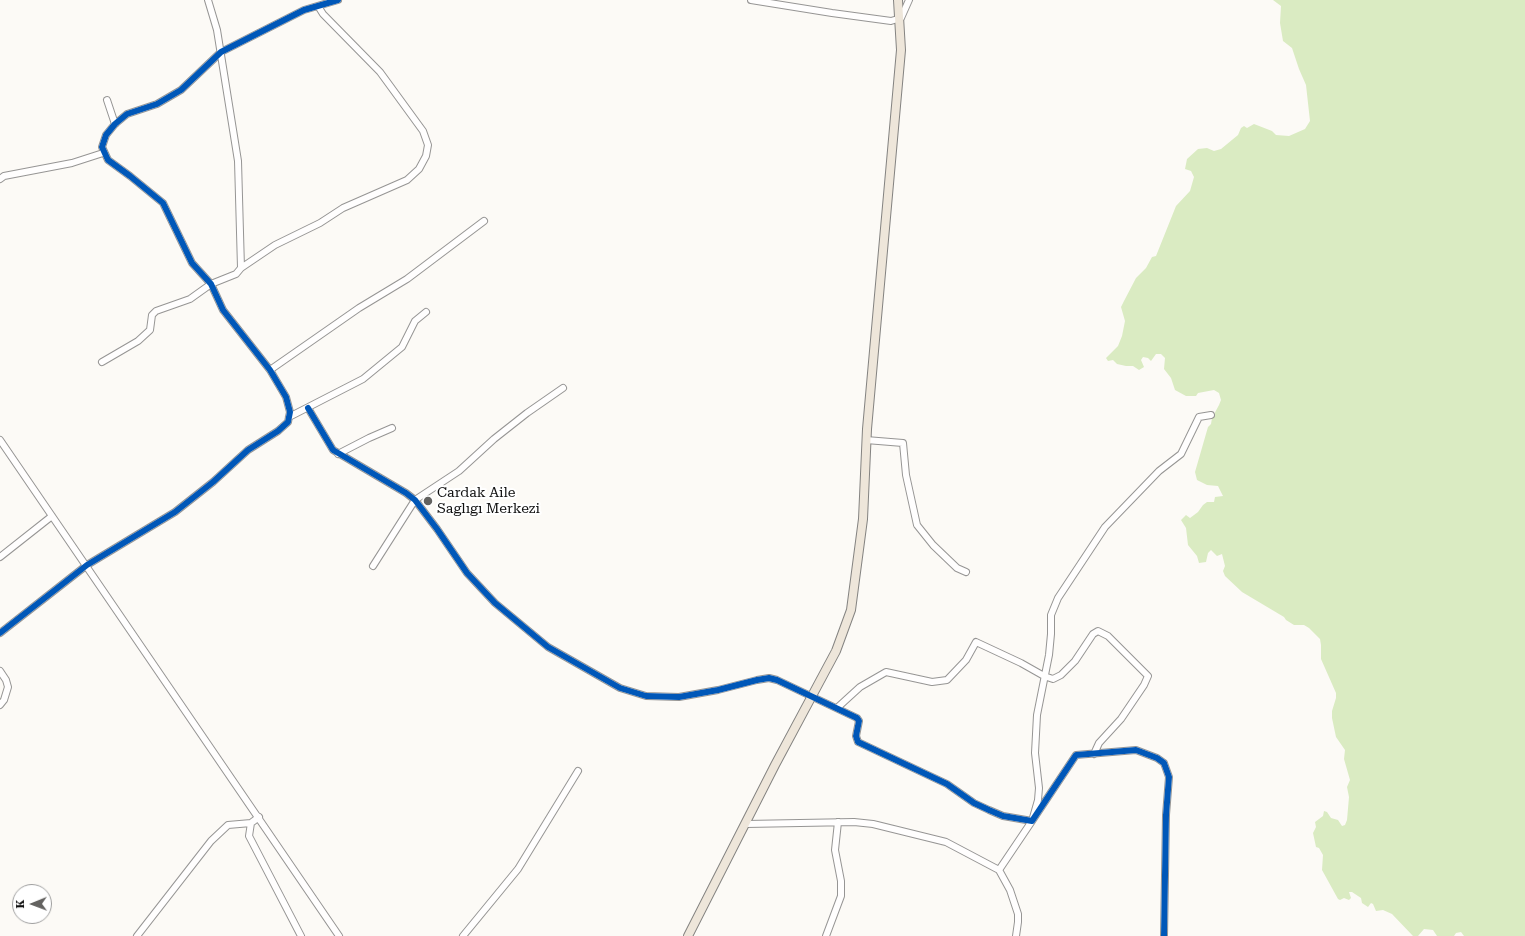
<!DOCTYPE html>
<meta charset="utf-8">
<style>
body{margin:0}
#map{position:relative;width:1525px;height:936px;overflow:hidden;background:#fcfaf6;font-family:"Roboto Serif",serif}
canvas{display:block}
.north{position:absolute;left:12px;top:884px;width:40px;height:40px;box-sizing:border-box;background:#fff;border:1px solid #9f9f9f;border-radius:50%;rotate:269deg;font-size:11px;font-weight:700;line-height:16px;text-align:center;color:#101010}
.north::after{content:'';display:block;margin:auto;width:14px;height:18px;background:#636260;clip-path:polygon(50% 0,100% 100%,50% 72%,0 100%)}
</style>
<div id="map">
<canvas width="1525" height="936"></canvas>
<div class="north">K</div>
</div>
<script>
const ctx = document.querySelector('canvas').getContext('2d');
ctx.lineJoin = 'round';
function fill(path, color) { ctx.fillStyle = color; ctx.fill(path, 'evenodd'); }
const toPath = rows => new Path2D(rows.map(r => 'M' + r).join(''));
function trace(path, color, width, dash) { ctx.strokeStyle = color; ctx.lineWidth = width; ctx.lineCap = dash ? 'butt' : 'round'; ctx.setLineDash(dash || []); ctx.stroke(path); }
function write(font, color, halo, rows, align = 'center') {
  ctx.font = font + ' "Roboto Serif",serif'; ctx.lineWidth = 4; ctx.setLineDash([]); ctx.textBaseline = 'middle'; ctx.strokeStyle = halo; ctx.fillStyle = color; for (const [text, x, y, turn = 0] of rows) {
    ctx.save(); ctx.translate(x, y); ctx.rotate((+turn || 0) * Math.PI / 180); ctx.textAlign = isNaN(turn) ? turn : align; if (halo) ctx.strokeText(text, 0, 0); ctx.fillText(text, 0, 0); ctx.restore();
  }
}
const forest = toPath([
 [1273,0,1525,0,1525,936,1464,936,1461,932,1456,933,1454,936,1437,936,1433,930,1424,929,1418,936,1413,936,1392,914,1383,910,1376,911,1373,904,1371,903,1368,907,1362,903,1361,898,1352,892,1349,892,1351,898,1349,900,1344,898,1340,900,1338,899,1322,870,1323,855,1319,848,1316,847,1313,833,1316,827,1315,822,1323,816,1324,811,1327,812,1331,818,1338,820,1342,826,1345,825,1347,820,1349,797,1347,787,1350,780,1344,759,1345,750,1336,737,1332,718,1332,711,1336,698,1336,693,1321,659,1321,645,1320,639,1309,628,1304,625,1294,625,1286,620,1284,617,1242,592,1225,576,1223,571,1225,566,1222,554,1217,556,1211,550,1208,553,1206,562,1199,563,1197,556,1188,545,1186,528,1181,520,1186,515,1190,518,1198,512,1203,505,1207,502,1214,502,1215,497,1223,496,1218,486,1207,485,1197,480,1195,472,1208,427,1211,424,1212,418,1219,405,1221,400,1219,393,1214,390,1198,393,1196,396,1186,396,1175,390,1171,378,1164,369,1165,358,1161,354,1156,354,1151,361,1148,358,1143,357,1141,360,1144,367,1139,370,1133,366,1126,366,1117,364,1113,360,1108,361,1106,358,1118,346,1122,336,1125,321,1121,307,1124,301,1136,278,1146,268,1152,257,1156,256,1176,206,1190,191,1194,177,1191,171,1185,169,1187,159,1198,149,1207,148,1214,151,1221,149,1238,135,1241,128,1244,126,1247,128,1254,124,1272,131,1276,135,1289,136,1305,129,1310,121,1306,85,1299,69,1292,48,1283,41,1280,23,1281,6]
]);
const minor = toPath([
 [751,0,832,13,891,21,901,18,909,0],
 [107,100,115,124],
 [0,179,4,176,72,163,103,153],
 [241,268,275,245,320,223,343,208,407,180,419,169,426,156,428,145,423,131,380,72,323,14,318,6],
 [102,362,138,341,150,330,152,315,156,311,190,299,211,284,236,274,241,268,238,161,217,30,208,0],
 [270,370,359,308,407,279,484,221],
 [308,408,333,450,406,493,415,500,437,529,467,573,495,603,548,647,620,688,646,696,679,697,718,690,757,680,769,678,777,680,857,718,859,721,856,736,858,742,947,784,974,803,989,810,1003,816,1032,821,1076,755,1136,750,1157,758,1164,763,1169,777,1166,815,1164,936],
 [289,417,363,379,402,347,415,321,426,312],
 [0,440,339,936],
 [866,440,903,443,906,475,917,525,933,545,957,568,966,572],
 [338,454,369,438,392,428],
 [0,557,52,516],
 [373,566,415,500,459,471,494,439,527,413,563,388],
 [0,633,87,565,175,512,213,482,248,450,278,431,288,422,290,412,286,397,270,370,223,310,211,284,192,263,163,203,130,176,108,160,102,147,106,135,115,124,127,114,157,104,181,90,221,52,304,10,338,0],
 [0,671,6,680,8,687,4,700,0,705],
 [837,708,860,687,886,672,932,682,947,680,966,660,976,642,1021,663,1044,676,1053,679,1061,675,1075,661,1093,634,1098,631,1108,636,1148,676,1144,685,1121,719,1099,743,1094,754],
 [259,817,251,823,249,836,301,936],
 [746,824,854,822,873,824,946,842,999,870,1010,890,1018,914,1018,922,1016,936],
 [999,870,1032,821,1038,800,1039,788,1035,753,1037,715,1049,655,1051,634,1051,615,1058,598,1105,527,1159,471,1181,454,1199,417,1211,415],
 [137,936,211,841,228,825,251,823],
 [463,936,518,869,578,771],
 [826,936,841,896,841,881,835,850,838,822]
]);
const major = toPath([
 [688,936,775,765,836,651,851,610,863,519,867,429,901,50,898,0]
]);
const cycleway = toPath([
 [308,408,333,450,406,493,415,500,437,529,467,573,495,603,548,647,620,688,646,696,679,697,718,690,757,680,769,678,777,680,857,718,859,721,856,736,858,742,947,784,974,803,989,810,1003,816,1032,821,1076,755,1136,750,1157,758,1164,763,1169,777,1166,815,1164,936],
 [0,633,87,565,175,512,213,482,248,450,278,431,288,422,290,412,286,397,270,370,223,310,211,284,192,263,163,203,130,176,108,160,102,147,106,135,115,124,127,114,157,104,181,90,221,52,304,10,338,0]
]);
const markers = [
 [428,501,5,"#636260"]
];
const poiNames = [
 ["Cardak Aile",437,493],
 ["Saglıgı Merkezi",437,509]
];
fill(forest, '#daebc2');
trace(minor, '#969594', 8);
trace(major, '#848381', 10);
trace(minor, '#fffefe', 6);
trace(major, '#eee6da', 8);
trace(cycleway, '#0057b8', 6);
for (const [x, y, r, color] of markers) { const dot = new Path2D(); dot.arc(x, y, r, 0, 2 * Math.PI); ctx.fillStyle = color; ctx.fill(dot); trace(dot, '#fff', 1.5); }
write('14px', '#101010', '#fff', poiNames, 'left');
</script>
